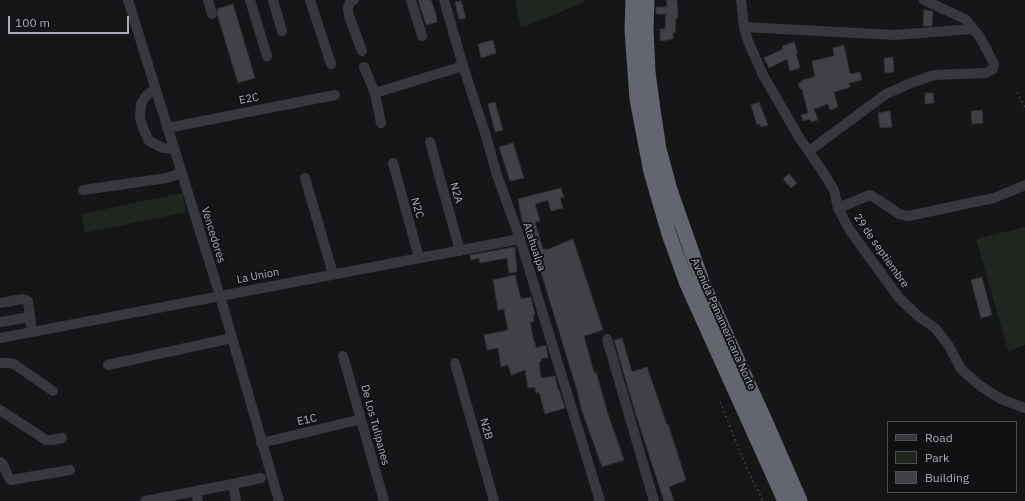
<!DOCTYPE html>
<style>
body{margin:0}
#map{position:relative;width:1025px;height:501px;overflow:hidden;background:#161618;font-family:"IBM Plex Sans",sans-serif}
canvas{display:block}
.legend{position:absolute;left:887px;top:421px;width:130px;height:72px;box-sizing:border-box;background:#111113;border:1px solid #4d4f55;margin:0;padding:5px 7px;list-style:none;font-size:12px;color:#a8adb8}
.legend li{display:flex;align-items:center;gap:8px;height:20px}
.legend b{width:20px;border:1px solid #4d4f55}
.scale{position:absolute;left:8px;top:16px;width:121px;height:18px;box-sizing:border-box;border:2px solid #a8adb8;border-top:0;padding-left:5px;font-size:12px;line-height:14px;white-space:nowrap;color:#a8adb8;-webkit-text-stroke:3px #111113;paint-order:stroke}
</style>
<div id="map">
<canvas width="1025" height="501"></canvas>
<ul class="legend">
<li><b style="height:5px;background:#37383d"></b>Road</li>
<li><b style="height:11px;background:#1e261f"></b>Park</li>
<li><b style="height:11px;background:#404145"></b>Building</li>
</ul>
<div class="scale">100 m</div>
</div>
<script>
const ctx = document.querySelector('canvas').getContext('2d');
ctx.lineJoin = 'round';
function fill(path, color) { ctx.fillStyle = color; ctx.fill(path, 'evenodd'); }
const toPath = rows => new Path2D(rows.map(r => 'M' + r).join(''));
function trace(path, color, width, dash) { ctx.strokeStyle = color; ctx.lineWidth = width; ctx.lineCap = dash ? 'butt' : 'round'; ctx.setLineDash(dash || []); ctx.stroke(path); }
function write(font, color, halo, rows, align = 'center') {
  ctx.font = font + ' "IBM Plex Sans",sans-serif'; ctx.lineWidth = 4; ctx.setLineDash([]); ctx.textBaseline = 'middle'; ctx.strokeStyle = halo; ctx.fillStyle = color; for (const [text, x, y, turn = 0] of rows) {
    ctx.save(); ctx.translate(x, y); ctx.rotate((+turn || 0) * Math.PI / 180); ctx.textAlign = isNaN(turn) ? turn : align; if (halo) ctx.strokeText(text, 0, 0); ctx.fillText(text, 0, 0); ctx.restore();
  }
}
const green = toPath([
 [515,0,584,0,583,3,521,28],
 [182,193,186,212,85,233,81,214],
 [1025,227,1025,345,1008,351,976,239]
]);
const building = toPath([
 [418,0,431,0,437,18,436,18,437,22,426,25,418,0],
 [666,0,677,0,678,18,676,18,675,33,673,32,673,39,660,41,660,29,665,29,666,14,656,14,656,7,667,7,666,0],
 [461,1,466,18,459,19,455,2,461,1],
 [233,4,255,78,238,83,218,17,217,9,233,4],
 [924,10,933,11,932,26,923,26,924,10],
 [493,40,496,53,481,58,478,44,493,40],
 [794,42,798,53,796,53,800,68,790,71,787,59,769,68,764,58,783,49,782,46,794,42],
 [844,45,850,74,860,72,862,80,849,83,850,87,834,92,838,107,830,110,828,104,814,109,818,120,811,122,810,119,803,121,801,115,808,113,802,89,800,89,798,83,802,82,802,80,815,77,812,61,834,56,833,48,844,45],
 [893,57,894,72,885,73,884,58,893,57],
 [925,93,933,93,934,103,925,104,925,93],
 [495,102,503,130,495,132,488,104,495,102],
 [759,102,768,125,761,127,760,124,757,125,751,105,759,102],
 [982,110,983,123,972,124,971,111,982,110],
 [890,111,892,127,880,128,878,113,890,111],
 [513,143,524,178,510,181,499,147,513,143],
 [789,174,797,183,791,188,783,179,789,174],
 [561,188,564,197,560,198,563,208,551,211,548,200,535,204,540,221,535,222,543,249,546,249,546,250,573,239,603,330,584,336,594,373,596,372,608,414,624,460,602,467,581,408,577,390,533,246,530,247,524,232,518,199,561,188],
 [515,247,517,272,509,273,507,258,480,263,479,258,471,260,470,255,515,247],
 [515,275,521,299,531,297,535,315,533,315,534,322,530,322,534,342,535,342,536,348,546,345,548,357,541,359,541,361,539,362,541,378,555,376,558,390,559,390,565,408,545,414,539,392,536,393,535,387,528,388,525,370,511,375,508,365,501,367,498,348,487,350,484,335,508,330,504,309,498,310,493,280,515,275],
 [982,277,992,315,981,318,971,280,982,277],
 [622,338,632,372,647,367,667,425,668,424,686,480,669,487,674,501,664,501,636,415,614,340,622,338]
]);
const path = toPath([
 [1017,92,1025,108],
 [720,402,748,471,763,501]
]);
const minor = toPath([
 [128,0,220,296,279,501],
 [208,0,212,14],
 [250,0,267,56],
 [273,0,282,31],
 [310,0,331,64],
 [354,0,350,2,348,8,349,16,362,51],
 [411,0,422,36],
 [444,0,463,66,486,136,496,172,520,239,600,501],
 [741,0,744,27,748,41,763,75,800,139,821,169,834,190,838,208,849,229,899,298,918,316,935,328,949,346,961,369,979,385,1001,399,1025,408],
 [744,27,895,35,972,29],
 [364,67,375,93,381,123],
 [155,89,146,96,141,104,140,118,143,128,149,141,163,148,174,149],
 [375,93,463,66],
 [167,128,335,95],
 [430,142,460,251],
 [809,151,886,94,911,83,934,75,986,73,993,69,994,64,980,37,965,19,924,0],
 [393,163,419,258],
 [305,178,333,274],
 [83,190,167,178,181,173],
 [838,208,870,195,877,199,899,214,908,216,994,198,1025,185],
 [0,303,22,299,26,300,28,301,32,332],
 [0,322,30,317],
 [0,338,520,239],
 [607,339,654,501],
 [343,356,384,501],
 [0,363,9,363,14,364,53,391],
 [455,363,494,501],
 [108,365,232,338],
 [0,410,46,440,52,440,62,438],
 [261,443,358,420],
 [0,462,3,465,9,478,11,480,70,470],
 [233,484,261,478],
 [196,491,198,501],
 [145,501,233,484,236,501]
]);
const highway = toPath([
 [633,0,632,30,637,99,651,172,669,234,687,284,785,501],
 [647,0,646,29,648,72,653,110,659,149,670,190,703,284,767,425,800,501]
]);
const streetNames = [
 ["E2C",249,99,-11],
 ["N2A",456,193,75],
 ["N2C",417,208,74],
 ["Vencedores",213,235,73],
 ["Atahualpa",534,247,72],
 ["29 de septiembre",881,251,55],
 ["La Union",258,276,-11],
 ["Avenida Panamericana Norte",723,324,66],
 ["E1C",307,420,-13],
 ["De Los Tulipanes",375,425,75],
 ["N2B",486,429,74]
];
fill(green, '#1e261f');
fill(building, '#404145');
trace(building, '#303034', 1);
trace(path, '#3d3f44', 1.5, [2, 3]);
trace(minor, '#37383d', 10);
trace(highway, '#63666e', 15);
write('11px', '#a8adb8', '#111113', streetNames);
</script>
